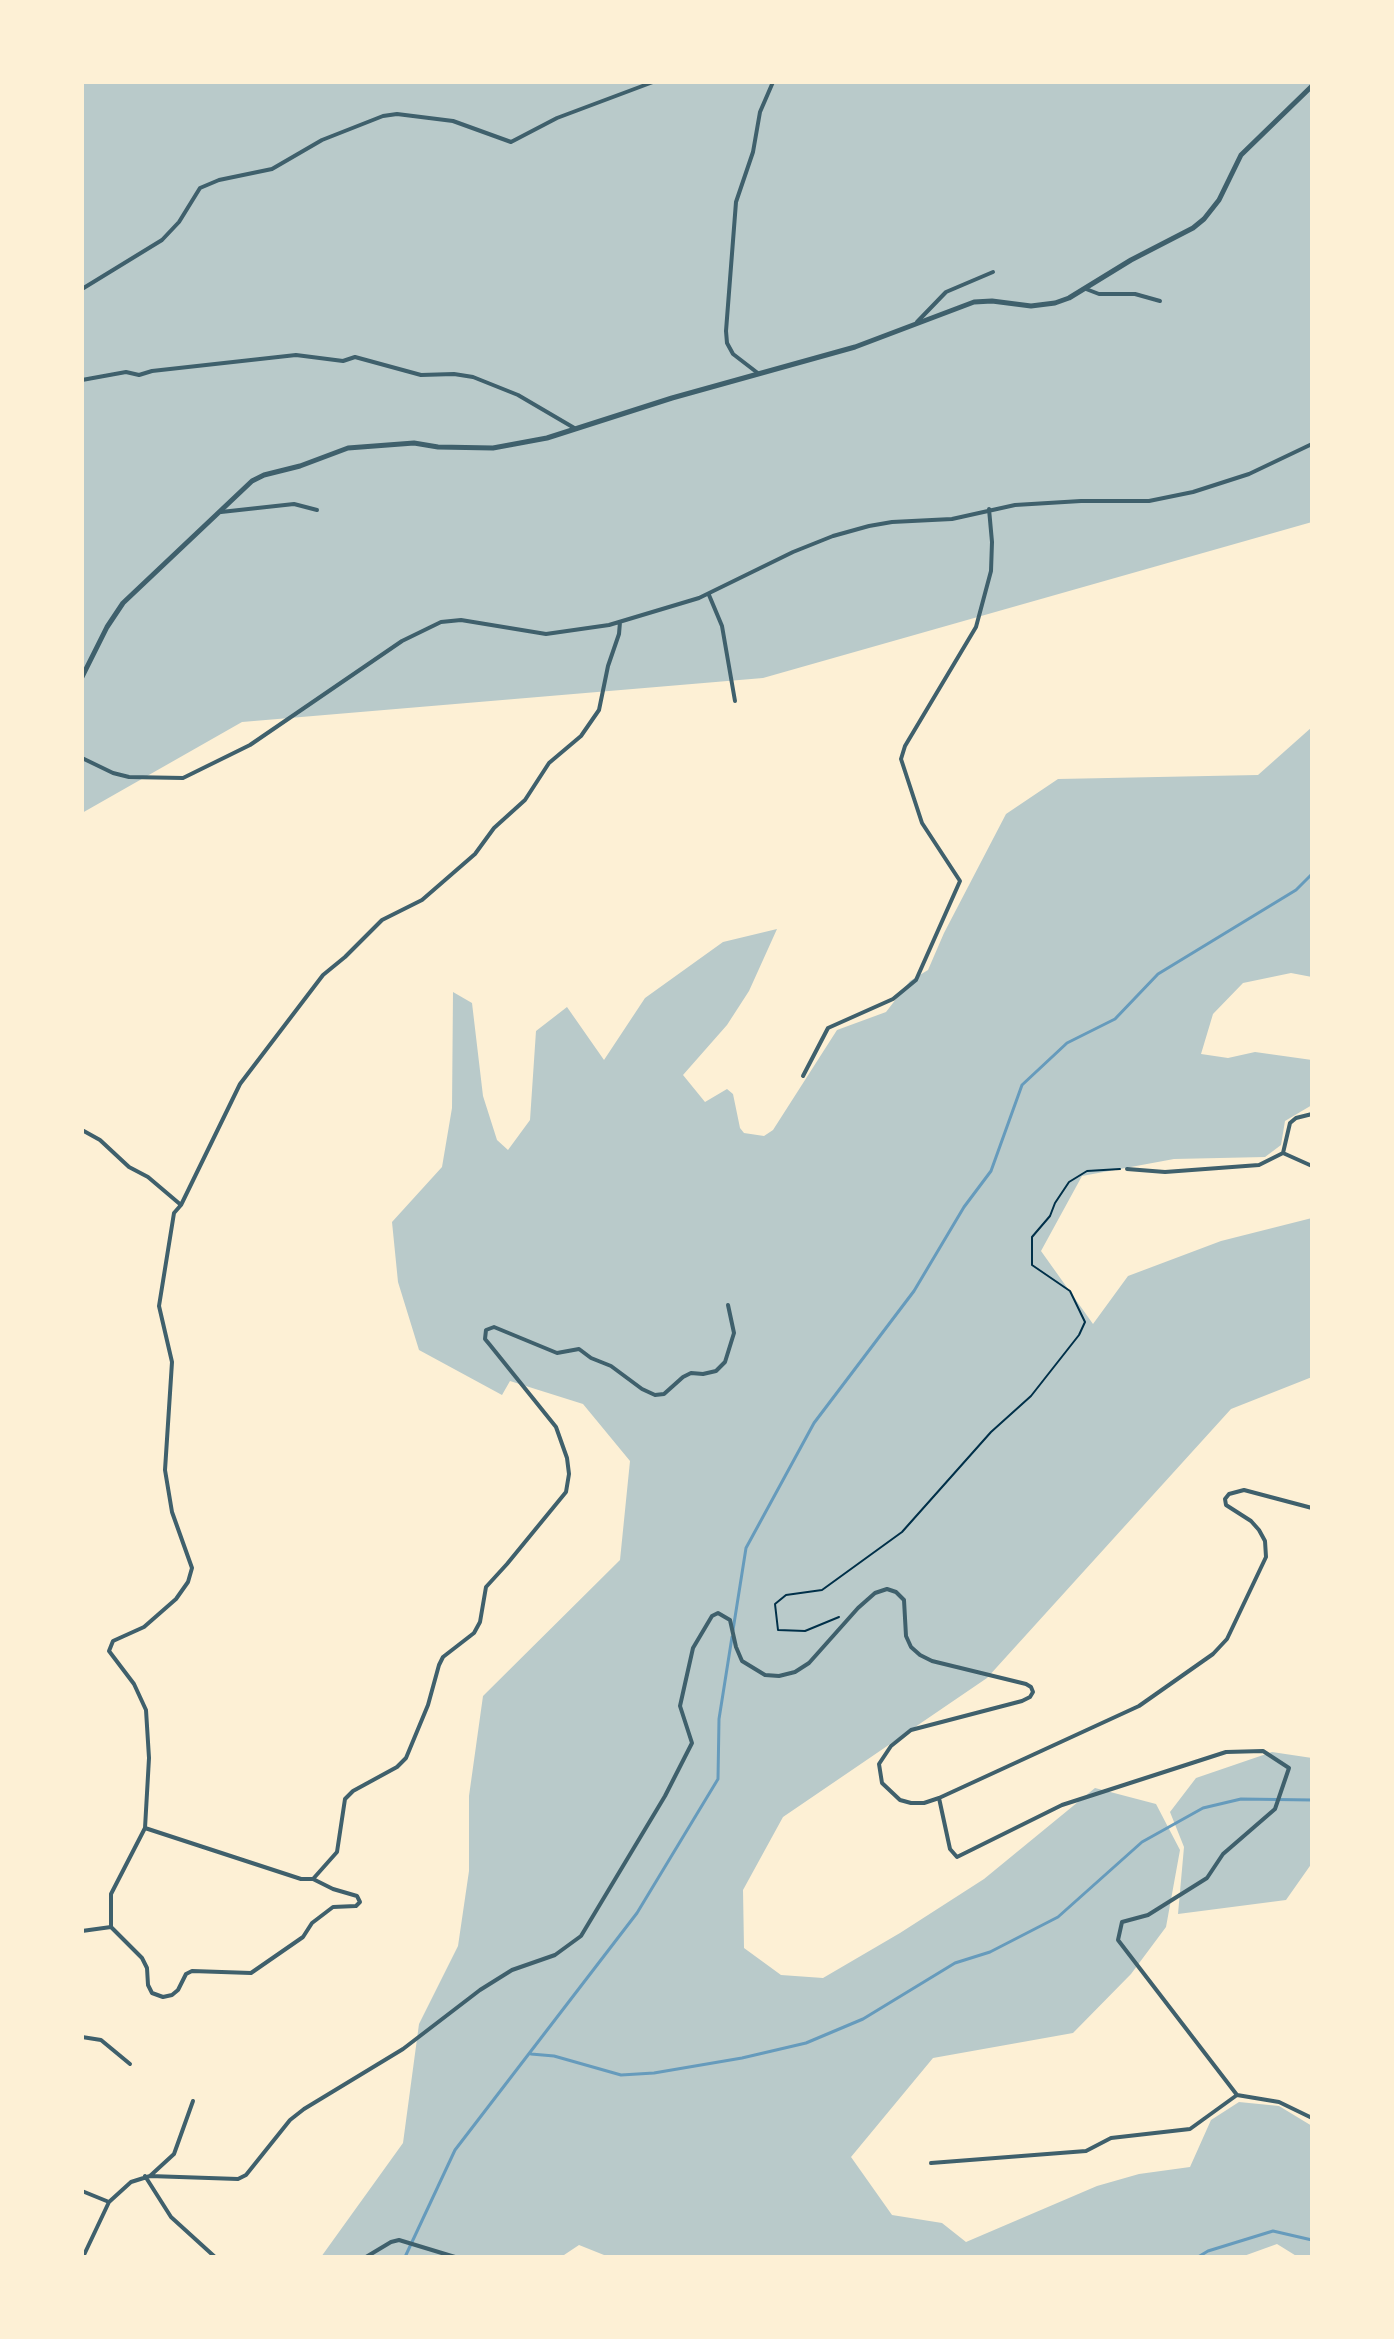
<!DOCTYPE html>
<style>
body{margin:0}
#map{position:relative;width:1394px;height:2339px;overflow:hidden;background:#fdf0d5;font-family:"Times New Roman",serif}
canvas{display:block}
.frame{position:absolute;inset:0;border:84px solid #fdf0d5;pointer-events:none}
</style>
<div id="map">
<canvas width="1394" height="2339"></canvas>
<div class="frame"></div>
</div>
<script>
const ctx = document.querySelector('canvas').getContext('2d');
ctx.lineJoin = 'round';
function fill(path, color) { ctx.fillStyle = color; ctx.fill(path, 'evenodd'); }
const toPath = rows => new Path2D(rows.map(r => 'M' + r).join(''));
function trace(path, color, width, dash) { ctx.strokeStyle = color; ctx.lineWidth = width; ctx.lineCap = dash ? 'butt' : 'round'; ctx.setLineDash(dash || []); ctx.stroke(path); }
const green = toPath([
 [82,82,1312,82,1312,522,763,678,242,722,82,813],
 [1312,727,1312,977,1291,973,1243,983,1213,1014,1201,1054,1228,1058,1255,1052,1312,1060,1312,1105,1285,1121,1281,1145,1265,1157,1174,1159,1082,1176,1041,1251,1093,1324,1128,1276,1221,1241,1312,1218,1312,1377,1231,1409,987,1678,783,1817,743,1890,744,1948,781,1975,823,1978,900,1933,984,1879,1095,1788,1156,1804,1180,1850,1166,1927,1131,1974,1073,2033,933,2058,851,2157,892,2215,942,2223,966,2242,1097,2186,1139,2174,1190,2167,1211,2120,1239,2102,1279,2106,1312,2126,1312,2257,1298,2257,1277,2244,1241,2257,609,2257,579,2245,561,2257,321,2257,403,2143,419,2024,458,1946,469,1871,469,1796,483,1696,620,1560,630,1461,583,1404,510,1381,502,1395,419,1350,398,1282,392,1222,442,1167,452,1108,453,992,472,1003,483,1096,497,1140,508,1150,530,1120,536,1031,567,1007,604,1060,645,998,723,942,777,929,749,991,727,1025,683,1075,705,1102,727,1089,733,1094,740,1128,744,1133,764,1136,773,1130,837,1030,886,1012,910,981,928,970,944,933,1006,814,1058,779,1258,775],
 [1272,1752,1312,1758,1312,1863,1286,1900,1178,1914,1184,1847,1170,1812,1196,1778]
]);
const stream = toPath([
 [733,1630,746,1548,814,1423,914,1291,964,1207,991,1171,1022,1085,1067,1043,1115,1019,1158,974,1296,890,1312,874],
 [531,2054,554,2056,621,2075,654,2073,742,2058,806,2043,863,2019,955,1963,990,1952,1058,1917,1142,1842,1203,1808,1241,1799,1312,1800],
 [405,2257,455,2150,637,1913,718,1779,719,1719,732,1637],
 [1198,2257,1208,2251,1273,2231,1312,2240]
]);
const path = toPath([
 [839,1617,805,1631,778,1630,775,1604,786,1595,822,1590,902,1532,991,1432,1031,1396,1079,1335,1085,1322,1070,1291,1032,1265,1032,1237,1050,1216,1055,1203,1069,1182,1087,1171,1120,1169]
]);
const minor = toPath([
 [82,289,162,240,179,222,200,188,219,180,272,169,322,140,383,116,397,114,453,121,511,142,557,118,653,82],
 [1086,289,1099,294,1135,294,1160,301],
 [917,322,946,292,993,272],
 [759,374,733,354,727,343,726,331,736,202,753,152,760,112,773,82],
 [82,380,126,372,139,375,152,371,296,355,343,361,355,357,421,375,454,374,473,377,518,395,576,429],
 [221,512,294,504,317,510],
 [709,595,722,626,735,701],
 [82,758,113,773,129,777,183,778,250,745,402,641,441,622,461,620,546,634,609,625,699,598,793,552,833,536,869,526,892,522,952,519,1015,505,1081,501,1149,501,1193,492,1249,474,1312,444],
 [803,1076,828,1028,893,999,916,980,960,881,922,823,901,759,905,746,976,627,991,571,992,542,989,509],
 [1312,1114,1296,1118,1290,1123,1283,1153,1312,1166],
 [82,1130,100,1140,129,1167,148,1177,181,1205],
 [1127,1169,1165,1172,1259,1165,1283,1153],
 [939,1798,950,1849,957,1857,1062,1805,1226,1752,1263,1751,1289,1768,1275,1809,1223,1854,1207,1878,1148,1915,1122,1922,1118,1940,1237,2095,1279,2102,1312,2118],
 [145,1828,149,1758,146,1710,134,1684,109,1651,113,1641,144,1627,176,1599,188,1582,192,1568,172,1512,165,1470,172,1362,159,1306,174,1213,181,1205,240,1084,323,975,345,957,382,920,422,900,475,854,494,828,525,800,549,763,581,736,599,710,608,666,619,634,620,622],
 [145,1828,301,1879,313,1879,333,1889,357,1896,360,1902,356,1906,333,1907,312,1923,303,1937,251,1973,192,1971,186,1974,178,1990,172,1995,163,1997,152,1993,148,1985,147,1968,142,1958,111,1927,111,1894,145,1828],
 [313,1879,337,1852,345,1799,353,1791,397,1767,406,1758,428,1705,439,1665,443,1657,474,1633,480,1622,486,1587,507,1564,566,1492,569,1474,567,1458,556,1427,490,1345,485,1339,486,1330,494,1327,557,1353,579,1349,591,1358,611,1366,642,1389,655,1395,664,1394,683,1377,691,1373,703,1374,716,1371,725,1362,734,1333,728,1305],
 [82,1931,111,1927],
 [82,2037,101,2040,130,2064],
 [931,2163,1086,2151,1111,2138,1190,2129,1237,2095],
 [145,2176,171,2217,215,2257],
 [150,2176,174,2154,193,2101],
 [82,2191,109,2202],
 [83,2257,109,2202,131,2182,150,2176,238,2179,246,2175,290,2120,304,2109,403,2049,480,1990,512,1970,555,1955,581,1936,665,1796,692,1743,680,1706,693,1648,712,1616,718,1613,730,1620,736,1647,742,1661,765,1675,779,1676,795,1672,809,1663,858,1608,875,1593,887,1589,896,1592,904,1600,906,1636,911,1647,920,1655,932,1661,1026,1684,1031,1687,1033,1692,1030,1697,1022,1701,911,1730,891,1746,879,1764,882,1783,900,1800,911,1803,924,1803,939,1798,1139,1706,1213,1654,1227,1639,1266,1557,1265,1541,1259,1530,1251,1521,1226,1505,1225,1499,1229,1494,1244,1490,1312,1508],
 [366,2257,391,2242,399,2240,455,2257]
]);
const tertiary = toPath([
 [82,677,107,627,123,603,252,481,264,475,300,466,348,448,414,443,438,447,493,448,547,438,672,398,855,347,974,302,992,301,1031,306,1055,303,1069,298,1131,260,1193,228,1204,219,1219,200,1241,155,1312,86]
]);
fill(green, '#b9caca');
trace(stream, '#669bbc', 3);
trace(path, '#003049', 2);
trace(minor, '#3f606c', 4);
trace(tertiary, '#3f606c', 5);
</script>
